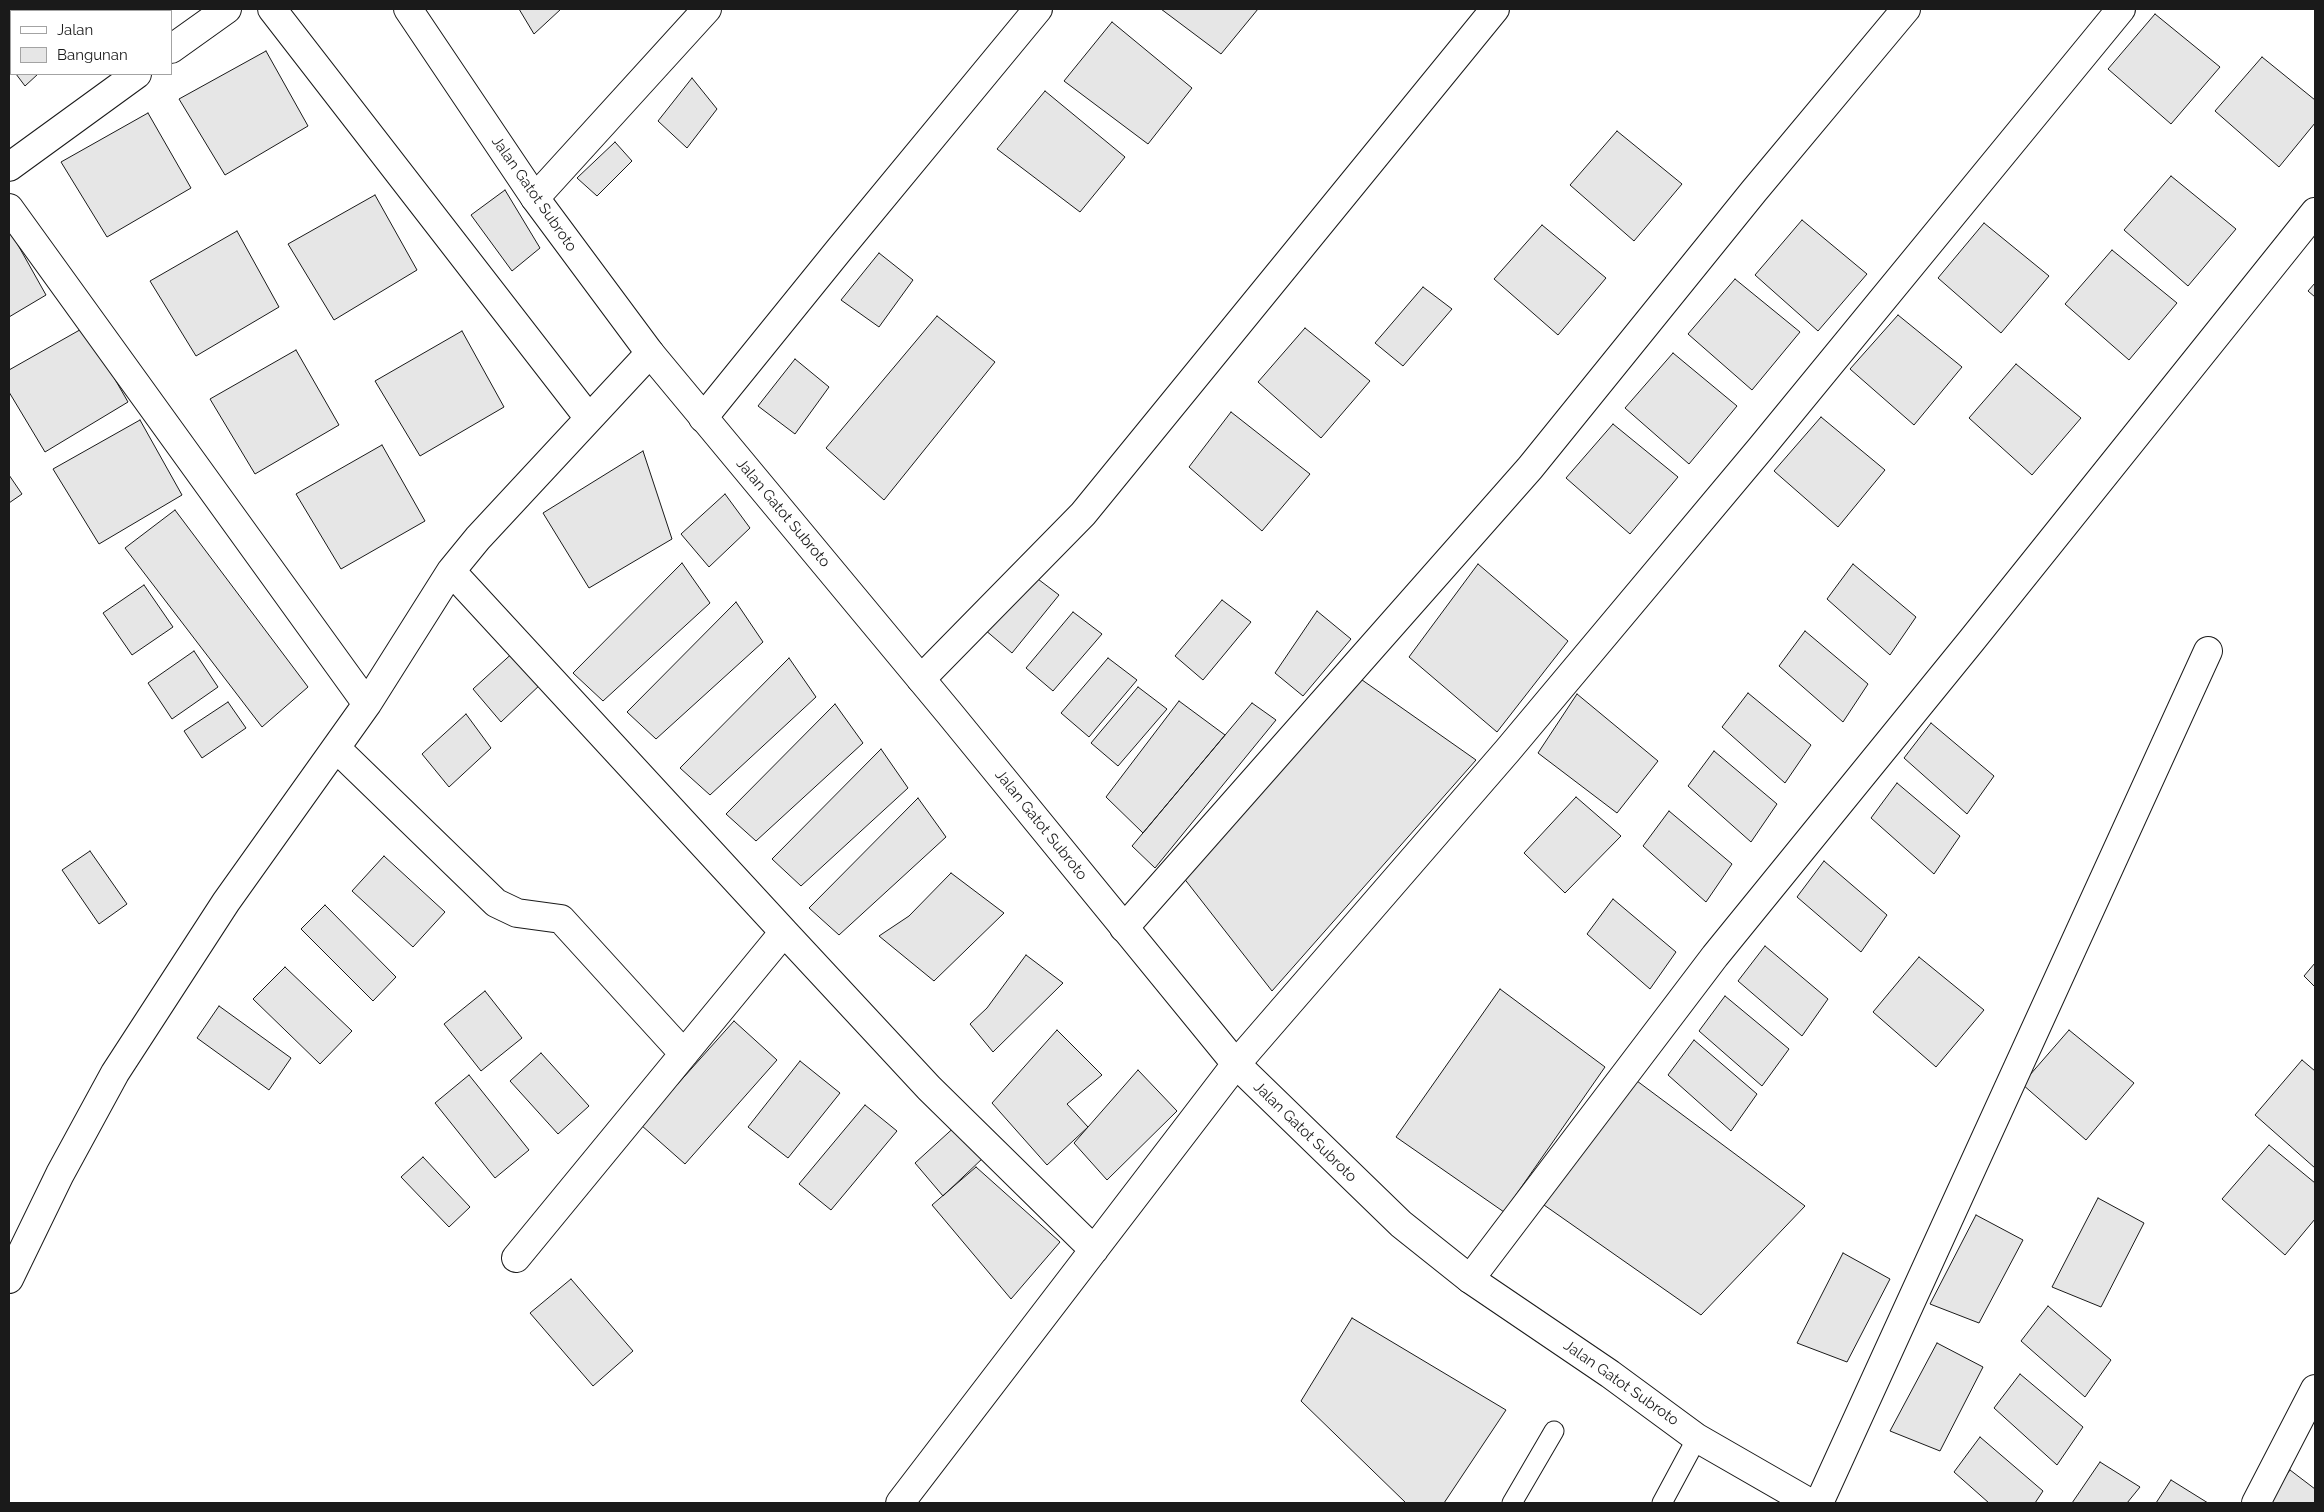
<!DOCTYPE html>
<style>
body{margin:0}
#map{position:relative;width:2324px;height:1512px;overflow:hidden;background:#fff;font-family:Raleway,sans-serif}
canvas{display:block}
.frame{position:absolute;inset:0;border:10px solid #1a1a1a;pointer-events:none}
.legend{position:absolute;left:10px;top:10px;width:162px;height:65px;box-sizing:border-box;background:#fff;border:1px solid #a3a3a3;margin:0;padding:6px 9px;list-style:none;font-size:15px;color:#1a1a1a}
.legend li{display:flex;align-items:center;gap:10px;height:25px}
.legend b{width:25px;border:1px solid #a3a3a3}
</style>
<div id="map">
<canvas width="2324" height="1512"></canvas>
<div class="frame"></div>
<ul class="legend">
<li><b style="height:6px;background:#fff"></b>Jalan</li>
<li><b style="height:14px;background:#e6e6e6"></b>Bangunan</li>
</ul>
</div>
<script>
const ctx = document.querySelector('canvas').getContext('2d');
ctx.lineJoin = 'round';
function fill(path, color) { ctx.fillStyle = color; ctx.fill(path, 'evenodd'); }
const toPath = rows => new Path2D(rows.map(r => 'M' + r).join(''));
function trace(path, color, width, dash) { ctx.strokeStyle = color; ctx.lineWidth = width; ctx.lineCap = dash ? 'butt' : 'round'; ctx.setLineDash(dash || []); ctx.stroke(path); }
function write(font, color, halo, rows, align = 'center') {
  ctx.font = font + ' Raleway,sans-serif'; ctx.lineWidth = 4; ctx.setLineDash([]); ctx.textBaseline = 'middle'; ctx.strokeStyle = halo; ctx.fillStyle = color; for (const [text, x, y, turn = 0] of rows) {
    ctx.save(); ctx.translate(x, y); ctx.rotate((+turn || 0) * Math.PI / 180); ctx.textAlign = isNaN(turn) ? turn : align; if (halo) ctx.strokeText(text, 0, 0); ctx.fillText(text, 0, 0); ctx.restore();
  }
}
const building = toPath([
 [9,9,42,9,44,11,11,11,11,68,9,65,9,9],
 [519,9,561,9,534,34,519,9],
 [1161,9,1258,9,1221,54,1161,9],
 [2155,14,2220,67,2171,124,2108,69,2155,14],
 [1112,22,1192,88,1148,144,1064,81,1112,22],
 [266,51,308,126,225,175,179,99,266,51],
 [2262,57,2315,100,2315,123,2279,167,2215,111,2262,57],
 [16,74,38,74,25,86,16,74],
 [692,78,717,109,687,148,658,121,692,78],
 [1045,91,1125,157,1080,212,997,149,1045,91],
 [148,113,191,188,107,237,61,162,148,113],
 [1617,131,1682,184,1634,241,1570,185,1617,131],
 [615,142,632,161,597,196,577,178,615,142],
 [2171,176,2236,229,2188,286,2124,230,2171,176],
 [505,190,540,248,512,271,471,215,505,190],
 [375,195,417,270,334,320,288,244,375,195],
 [1802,220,1867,274,1818,331,1755,275,1802,220],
 [1984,223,2049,276,2001,333,1938,278,1984,223],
 [1542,225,1606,278,1558,335,1494,279,1542,225],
 [9,229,46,295,9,317,9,229],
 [237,231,279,307,196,356,150,281,237,231],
 [2112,250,2177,303,2129,360,2065,304,2112,250],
 [879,253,913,280,879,327,841,300,879,253],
 [1735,279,1800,332,1752,390,1688,334,1735,279],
 [2315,283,2315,297,2308,291,2315,283],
 [1423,287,1452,309,1403,366,1375,343,1423,287],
 [1898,315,1962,367,1914,425,1850,369,1898,315],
 [937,316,995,362,884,500,826,448,937,316],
 [85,327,128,402,45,452,9,392,9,370,85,327],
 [1305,328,1370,381,1321,438,1258,382,1305,328],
 [462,331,504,407,420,456,375,381,462,331],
 [296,350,339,425,255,474,210,399,296,350],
 [1673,353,1737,406,1689,464,1625,408,1673,353],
 [795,359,829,387,795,434,758,406,795,359],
 [2016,364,2081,418,2032,475,1969,418,2016,364],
 [1231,412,1310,474,1262,531,1189,467,1231,412],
 [1821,417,1885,470,1838,527,1774,471,1821,417],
 [140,420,182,495,99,544,53,469,140,420],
 [1613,424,1678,477,1630,534,1566,478,1613,424],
 [382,445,425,521,341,569,296,494,382,445],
 [643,451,672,539,589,588,543,513,643,451],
 [9,475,22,494,9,503,9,475],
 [725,494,750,528,709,567,681,534,725,494],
 [175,510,308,687,262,727,125,548,175,510],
 [682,563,710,603,603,701,573,673,682,563],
 [1478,564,1568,641,1497,732,1409,657,1478,564],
 [1853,564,1916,617,1890,655,1827,599,1853,564],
 [1030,573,1059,595,1012,653,984,629,1030,573],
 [144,585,173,627,132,655,103,613,144,585],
 [1222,600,1251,622,1203,680,1175,656,1222,600],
 [736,602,763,642,656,739,627,712,736,602],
 [1317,611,1351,639,1303,696,1275,673,1317,611],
 [1073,612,1102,634,1053,691,1026,668,1073,612],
 [1805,631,1868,684,1843,722,1779,666,1805,631],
 [517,649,543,682,501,722,473,689,517,649],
 [194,651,218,687,172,719,148,683,194,651],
 [789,658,816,697,710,795,680,768,789,658],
 [1108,658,1137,680,1089,737,1061,713,1108,658],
 [1355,675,1476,760,1272,991,1183,877,1355,675],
 [1138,687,1167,709,1118,766,1091,743,1138,687],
 [1748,693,1811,745,1785,783,1722,727,1748,693],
 [1577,694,1658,761,1617,813,1538,753,1577,694],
 [1179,701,1225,735,1143,833,1106,797,1179,701],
 [228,702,246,728,202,758,184,731,228,702],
 [1252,703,1276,720,1155,868,1132,846,1252,703],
 [835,704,863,743,756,841,726,814,835,704],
 [466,714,491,748,449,787,422,754,466,714],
 [1931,723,1994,776,1967,814,1904,758,1931,723],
 [881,749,908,788,801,886,772,859,881,749],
 [1714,751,1777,804,1751,842,1688,786,1714,751],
 [1897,783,1960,836,1934,874,1871,818,1897,783],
 [1576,797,1621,836,1565,893,1524,853,1576,797],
 [918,798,946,837,839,935,809,908,918,798],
 [1669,811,1732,864,1706,902,1643,846,1669,811],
 [90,851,127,904,99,924,62,870,90,851],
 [384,856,445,912,413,947,352,891,384,856],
 [1824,861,1887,915,1861,952,1797,897,1824,861],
 [951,873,1004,913,934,981,879,936,909,916,951,873],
 [1613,899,1676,952,1650,989,1587,934,1613,899],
 [325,905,396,977,373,1001,301,929,325,905],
 [1765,946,1828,999,1802,1036,1738,981,1765,946],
 [1026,955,1063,983,993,1052,970,1024,987,1008,1026,955],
 [1919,957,1984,1010,1936,1067,1873,1012,1919,957],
 [2315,963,2315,987,2304,976,2315,963],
 [285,967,352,1031,320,1064,253,999,285,967],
 [1500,989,1605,1067,1504,1212,1396,1137,1500,989],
 [485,991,522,1038,481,1071,444,1024,485,991],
 [1725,996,1789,1049,1762,1086,1699,1031,1725,996],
 [219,1006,291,1058,269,1090,197,1038,219,1006],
 [734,1021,777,1060,685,1164,641,1125,734,1021],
 [1057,1030,1102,1075,1067,1104,1088,1127,1047,1165,992,1103,1057,1030],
 [2069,1030,2134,1083,2086,1140,2022,1084,2069,1030],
 [1694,1040,1757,1094,1731,1131,1668,1075,1694,1040],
 [541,1053,589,1106,558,1134,510,1081,541,1053],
 [2302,1060,2315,1071,2315,1168,2255,1115,2302,1060],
 [800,1061,840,1093,788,1158,748,1127,800,1061],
 [1138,1070,1177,1111,1107,1180,1074,1143,1138,1070],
 [469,1075,529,1150,495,1178,435,1103,469,1075],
 [1633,1078,1805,1206,1701,1315,1544,1205,1633,1078],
 [865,1105,897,1131,831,1210,799,1184,865,1105],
 [959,1123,984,1157,943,1196,915,1163,959,1123],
 [2269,1145,2315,1183,2315,1219,2285,1255,2222,1199,2269,1145],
 [423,1157,470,1207,449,1227,401,1177,423,1157],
 [976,1167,1060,1242,1011,1299,932,1205,976,1167],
 [2098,1198,2144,1223,2101,1307,2052,1287,2098,1198],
 [1976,1215,2023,1240,1979,1323,1930,1304,1976,1215],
 [1843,1253,1890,1279,1847,1362,1797,1343,1843,1253],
 [571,1279,633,1351,593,1386,530,1313,571,1279],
 [2048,1306,2111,1360,2085,1397,2021,1341,2048,1306],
 [1352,1318,1506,1410,1444,1503,1406,1503,1301,1401,1352,1318],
 [1937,1343,1983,1367,1940,1451,1890,1431,1937,1343],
 [2020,1374,2083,1427,2057,1465,1994,1408,2020,1374],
 [1980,1437,2043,1491,2035,1503,1989,1503,1954,1472,1980,1437],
 [2100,1462,2140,1487,2127,1503,2072,1503,2100,1462],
 [2290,1470,2315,1489,2315,1503,2266,1503,2290,1470],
 [2171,1480,2208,1503,2156,1503,2171,1480]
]);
const service = toPath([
 [1512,1503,1554,1431],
 [1662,1503,1697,1438]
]);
const minor = toPath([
 [272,9,588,417],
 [171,49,227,9],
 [9,167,137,74],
 [535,198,707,9],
 [9,208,367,704],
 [703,418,839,250,1038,9],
 [451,571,784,932],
 [921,679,1083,514,1495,9],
 [337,749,496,903,517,913,561,919,684,1054],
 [1124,928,1530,468,1754,191,1906,9],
 [516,1258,784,932,929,1088,1094,1250],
 [9,1279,60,1174,115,1073,226,902,367,704,451,571,478,538,650,353],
 [1470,1279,1715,956,1972,640,2315,212],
 [900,1503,1236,1064,1508,750,1761,448,2121,9],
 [1819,1503,2208,651],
 [2256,1503,2315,1389]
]);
const tertiary = toPath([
 [408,9,535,198,650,353,950,714,1236,1064,1401,1224,1470,1279,1610,1374,1697,1438,1810,1503]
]);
const streetNames = [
 ["Jalan Gatot Subroto",534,194,55],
 ["Jalan Gatot Subroto",783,513,50],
 ["Jalan Gatot Subroto",1041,825,51],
 ["Jalan Gatot Subroto",1305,1132,44],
 ["Jalan Gatot Subroto",1621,1383,35]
];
fill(building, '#e6e6e6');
trace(building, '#1a1a1a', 1);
trace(service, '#1a1a1a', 21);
trace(minor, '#1a1a1a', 30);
trace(tertiary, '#1a1a1a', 30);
trace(service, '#fff', 19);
trace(minor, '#fff', 28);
trace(tertiary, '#fff', 28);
write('15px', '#1a1a1a', '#fff', streetNames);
</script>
